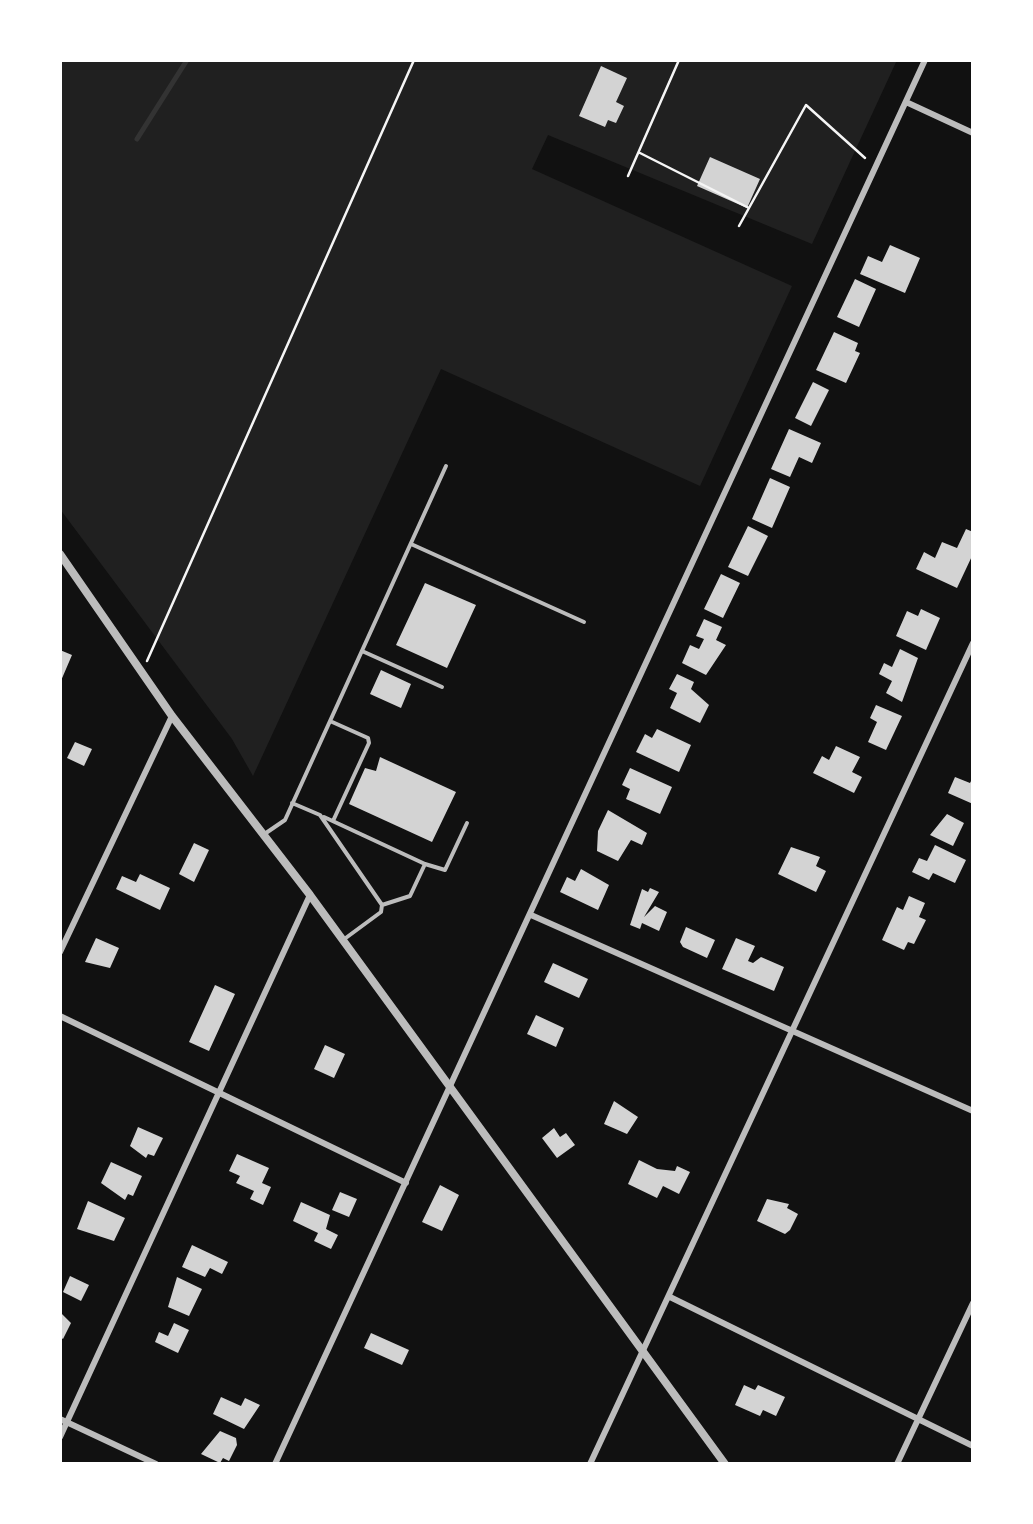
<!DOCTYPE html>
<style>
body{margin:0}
#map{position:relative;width:1033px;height:1524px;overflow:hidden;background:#111;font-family:Roboto,sans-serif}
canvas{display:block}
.frame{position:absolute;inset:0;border:62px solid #fff;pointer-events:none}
</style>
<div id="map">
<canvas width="1033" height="1524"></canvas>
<div class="frame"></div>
</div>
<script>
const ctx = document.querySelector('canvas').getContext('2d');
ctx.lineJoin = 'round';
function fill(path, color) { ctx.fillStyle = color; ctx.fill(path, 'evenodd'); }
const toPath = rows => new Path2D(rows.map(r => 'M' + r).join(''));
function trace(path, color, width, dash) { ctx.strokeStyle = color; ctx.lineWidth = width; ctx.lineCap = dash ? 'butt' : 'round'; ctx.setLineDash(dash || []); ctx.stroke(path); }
const green = toPath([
 [60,60,897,60,812,244,548,135,532,169,792,286,700,486,441,369,253,776,232,739,60,509]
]);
const stream = toPath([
 [137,139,187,60]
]);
const building = toPath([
 [601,66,627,78,616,102,624,106,616,123,608,120,605,127,579,116],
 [710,157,760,179,747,208,697,186],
 [890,245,920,258,905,293,860,274,868,256,882,262],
 [855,279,876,289,859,327,837,317],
 [834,332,858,343,855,351,860,353,846,383,816,370],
 [813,382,829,390,811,426,795,418],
 [789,429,821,443,812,463,799,457,790,477,771,469],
 [770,478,790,487,772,528,752,519],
 [748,526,768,536,748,576,728,567],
 [966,529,973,532,973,554,957,588,916,569,924,552,935,558,942,542,957,548],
 [721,574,740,583,723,618,704,609],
 [425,583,476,605,447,668,396,645],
 [921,609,940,618,926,650,896,636,907,611,918,616],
 [704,619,722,627,716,640,726,645,706,675,682,663,690,645,699,649,704,639,696,636],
 [900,649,918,658,902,702,886,693,892,681,879,674,884,663,892,667],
 [60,650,72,655,60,683],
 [381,670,411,684,401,708,370,694],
 [677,674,694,682,691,689,709,705,700,723,670,708,677,693,669,689],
 [876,705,902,716,886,750,868,742,877,722,870,718],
 [657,729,691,745,679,772,636,752,645,734,652,738],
 [75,742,92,749,84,766,67,758],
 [836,746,860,757,852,772,862,777,854,793,813,773,822,756,829,760],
 [380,757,456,792,432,842,349,804,365,768,376,771],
 [630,768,672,787,660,814,626,799,630,789,622,785],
 [955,777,970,783,973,777,973,804,948,793],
 [608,810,647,833,642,845,631,840,618,861,597,851,598,831],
 [947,814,964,823,953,846,930,835],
 [194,843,209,850,194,882,179,874],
 [935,845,966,860,955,883,933,873,929,880,912,872,919,858,927,861],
 [791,847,820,857,816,866,826,871,816,892,778,874],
 [581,869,609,885,598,910,560,892,567,877,575,881],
 [140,874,170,888,160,910,116,889,122,876,136,882],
 [650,888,659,892,644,917,655,906,667,912,659,931,642,923,640,929,630,925,642,889,648,892],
 [909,896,925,903,919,917,926,920,914,944,908,942,904,950,882,940,897,907,903,910],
 [686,927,715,940,707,958,683,947,680,942],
 [96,938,119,948,110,968,85,962],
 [736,938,755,946,748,961,753,963,761,957,784,967,774,991,722,969],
 [553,963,588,979,579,998,544,982],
 [215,985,235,994,209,1051,189,1042],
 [536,1015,564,1028,556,1047,527,1034],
 [325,1045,345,1054,334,1078,314,1069],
 [614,1101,638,1117,627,1134,604,1124],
 [138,1127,163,1138,154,1156,148,1154,146,1158,130,1146],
 [554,1128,560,1137,566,1133,575,1145,557,1158,542,1138],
 [237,1154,269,1168,262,1183,271,1187,263,1205,250,1199,254,1191,236,1183,240,1176,229,1171],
 [639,1160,657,1169,675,1171,677,1166,690,1172,679,1194,663,1186,657,1198,628,1184],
 [111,1162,142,1176,133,1196,128,1194,125,1200,101,1183],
 [440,1185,459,1195,442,1231,422,1222],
 [340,1192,357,1199,349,1217,332,1210],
 [767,1199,789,1204,787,1208,798,1214,790,1230,785,1234,757,1221],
 [88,1201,125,1218,114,1241,77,1229],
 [301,1202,330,1215,326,1229,338,1235,331,1249,314,1241,318,1233,293,1221],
 [192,1245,228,1262,222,1274,210,1268,205,1277,182,1267],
 [70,1276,89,1285,81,1301,63,1292],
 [177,1277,202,1289,189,1316,168,1307],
 [60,1312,71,1323,63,1339,60,1337],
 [174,1323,189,1330,178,1353,155,1342,159,1332,168,1336],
 [371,1333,409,1350,402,1365,364,1348],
 [744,1385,755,1390,758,1385,785,1397,776,1416,763,1410,760,1416,735,1405],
 [221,1397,241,1406,245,1398,260,1405,244,1429,213,1414],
 [220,1431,236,1438,237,1445,229,1461,223,1458,220,1463,201,1454]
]);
const path = toPath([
 [640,153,749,208],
 [628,176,679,60],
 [739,226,806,105,865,158],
 [147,661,414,60]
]);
const service = toPath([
 [411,544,584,622],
 [362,651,442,687],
 [330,721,368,738,369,743,333,821],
 [292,803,320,815,382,905,381,912,343,940],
 [324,817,425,864,410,896,382,905],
 [263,835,285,820,446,466],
 [425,864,445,870,467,823]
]);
const minor = toPath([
 [906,102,973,133],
 [531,915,973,1111],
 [60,952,172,716],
 [60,1016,406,1183],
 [670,1297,973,1446],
 [60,1419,156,1464],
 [60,1437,310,895],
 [275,1464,925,60],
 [590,1464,973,643],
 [897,1464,973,1303]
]);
const tertiary = toPath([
 [60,554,172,716,310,895,725,1464]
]);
fill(green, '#202020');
trace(stream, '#333', 5);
fill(building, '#d3d3d3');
trace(path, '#f5f5f5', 2.5);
trace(service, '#bcbcbc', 4);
trace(minor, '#bcbcbc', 6);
trace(tertiary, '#bcbcbc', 8);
</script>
